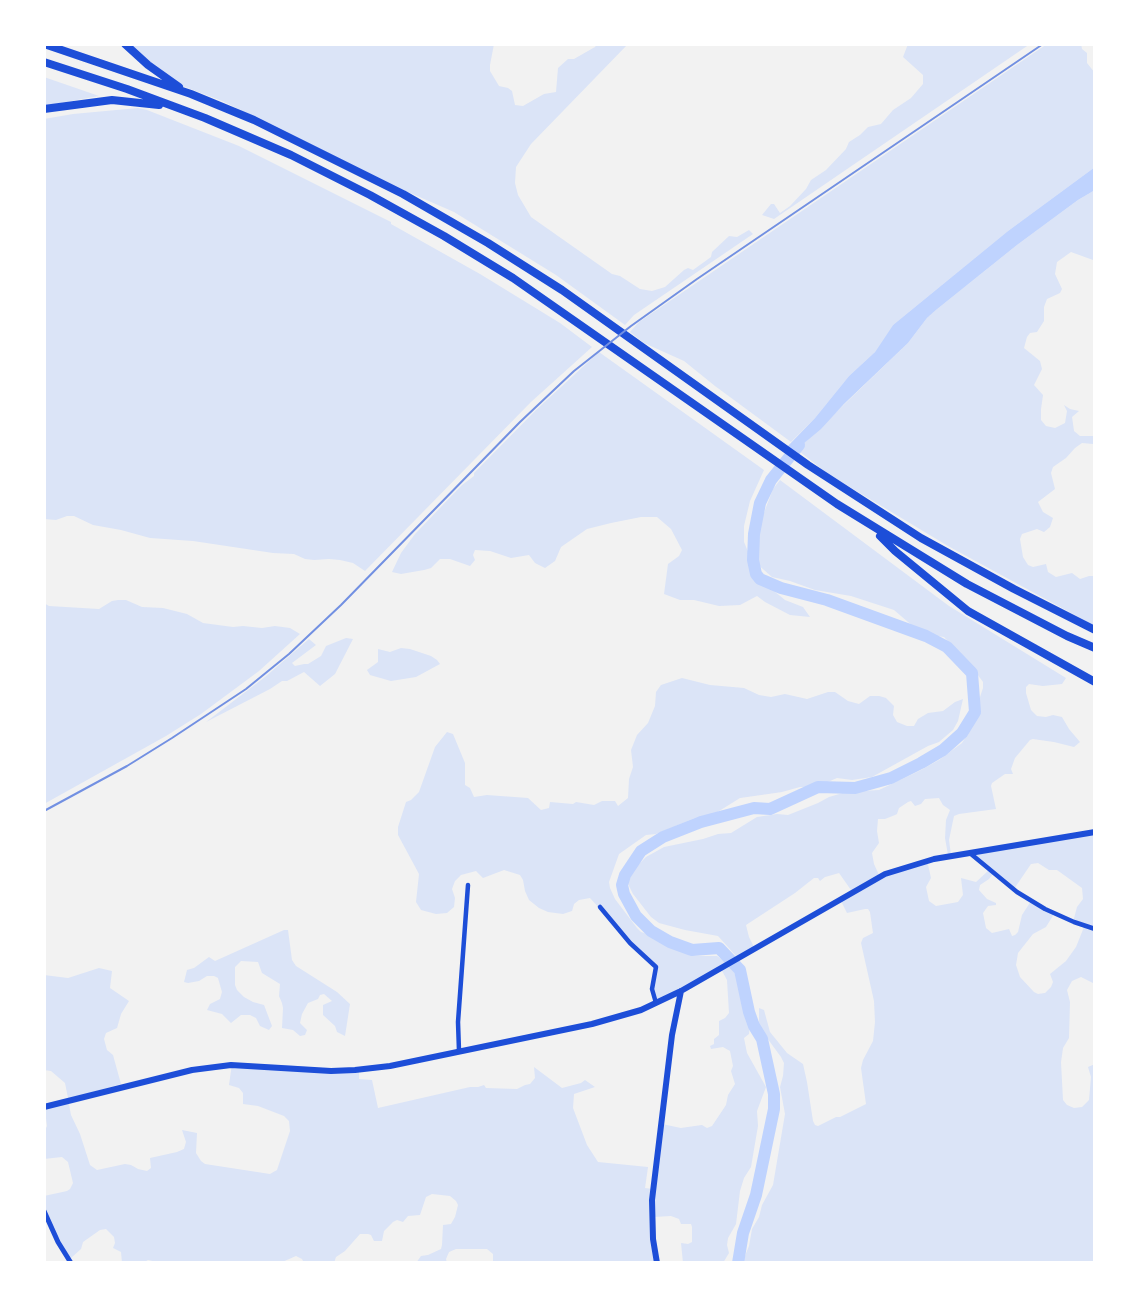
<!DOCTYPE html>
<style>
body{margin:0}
#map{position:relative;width:1139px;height:1307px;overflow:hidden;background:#f2f2f2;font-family:"Open Sans",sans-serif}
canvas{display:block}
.frame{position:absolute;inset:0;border:46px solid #fff;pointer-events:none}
</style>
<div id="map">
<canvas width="1139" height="1307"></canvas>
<div class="frame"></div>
</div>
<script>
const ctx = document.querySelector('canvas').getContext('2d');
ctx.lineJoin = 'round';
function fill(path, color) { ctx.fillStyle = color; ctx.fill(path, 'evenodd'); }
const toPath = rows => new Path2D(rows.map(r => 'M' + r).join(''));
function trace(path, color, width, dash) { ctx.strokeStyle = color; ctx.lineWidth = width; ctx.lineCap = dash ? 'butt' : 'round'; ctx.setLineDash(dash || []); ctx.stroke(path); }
const green = toPath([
 [125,44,494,44,490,65,490,71,499,86,508,88,512,91,515,105,523,106,544,94,556,92,558,68,568,59,574,59,595,47,597,44,628,44,531,144,516,167,515,183,518,195,531,217,612,274,620,276,640,289,652,291,665,287,684,270,688,268,693,270,711,257,712,252,729,236,737,237,749,230,753,234,634,315,625,325,556,275,454,212,408,192,222,101,172,82],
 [908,44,1030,44,774,219,762,215,771,204,774,204,780,213,790,206,806,189,811,180,826,170,846,149,849,142,860,135,868,127,881,124,893,110,911,98,923,84,923,75,903,57],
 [1047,44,1081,44,1082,49,1087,53,1087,63,1095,73,1095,167,1008,231,893,325,875,352,849,376,815,418,791,442,715,386,684,361,644,343,630,332,639,322],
 [44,77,99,96,44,106],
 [138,108,147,110,239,146,391,222,391,224,480,274,560,323,592,347,531,402,365,571,353,563,340,560,329,559,314,560,305,559,294,554,273,553,193,541,150,538,121,530,93,525,74,516,67,516,56,520,44,519,44,119,73,114],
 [1095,190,1095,256,1093,260,1071,252,1057,262,1055,274,1062,289,1060,293,1047,299,1044,307,1044,321,1037,332,1030,333,1027,337,1024,348,1040,361,1042,369,1034,385,1043,395,1041,409,1041,420,1046,426,1055,428,1065,423,1067,411,1064,405,1070,409,1079,411,1072,417,1074,431,1080,436,1093,436,1095,440,1093,444,1082,443,1075,448,1066,458,1053,467,1051,473,1055,489,1038,502,1043,512,1053,518,1050,527,1044,532,1037,529,1022,534,1020,539,1023,557,1028,565,1033,567,1046,564,1048,572,1056,577,1072,573,1080,579,1089,576,1095,576,1095,626,948,546,828,474,799,451,803,444,908,343,927,318,936,310,1017,245,1078,200],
 [599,352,764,470,750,501,744,526,744,542,752,561,754,578,757,582,774,591,785,600,803,607,810,617,790,615,765,602,757,596,740,605,719,606,694,600,680,600,664,594,668,564,679,556,682,550,671,529,657,517,641,517,611,523,587,529,561,547,555,561,545,568,535,563,529,555,511,558,490,551,475,550,473,555,475,560,470,566,450,559,440,559,431,568,424,570,401,574,392,572,401,553,415,534,462,485,474,476,474,473,536,410],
 [780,480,949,606,1066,678,1062,684,1043,686,1029,684,1026,687,1026,693,1031,710,1037,716,1046,717,1053,715,1062,717,1069,729,1080,742,1074,747,1054,742,1033,739,1030,740,1015,758,1011,769,1013,774,1005,774,992,783,991,786,996,809,959,814,954,816,949,840,951,855,948,855,945,838,946,820,950,810,943,805,939,798,925,799,921,804,915,806,911,801,908,802,899,808,897,814,895,815,885,819,878,819,877,831,879,843,872,853,874,864,879,875,927,860,931,878,926,887,929,901,936,906,958,902,963,895,961,878,976,882,989,870,974,855,1095,833,1095,982,1093,983,1081,977,1072,981,1067,990,1070,1002,1069,1038,1063,1048,1061,1062,1063,1100,1067,1105,1074,1108,1082,1107,1089,1100,1091,1077,1088,1067,1095,1064,1095,1263,742,1263,749,1246,752,1229,759,1217,762,1205,773,1185,785,1114,780,1087,783,1076,784,1063,781,1057,759,1027,759,1008,764,1010,770,1032,787,1053,803,1064,807,1082,813,1121,815,1125,818,1126,836,1117,840,1117,866,1104,861,1068,863,1060,873,1041,875,1022,874,1001,861,943,863,938,873,933,870,912,868,909,865,909,847,913,839,897,851,890,839,873,825,877,820,881,818,878,814,878,795,893,746,925,749,937,754,947,737,957,718,936,685,930,659,923,651,917,633,894,625,878,646,857,664,847,703,839,718,834,731,833,757,817,777,814,788,815,818,803,829,797,846,792,879,790,919,771,939,760,962,743,968,733,983,688,983,682,972,667,944,637,931,635,915,628,894,610,851,596,815,590,790,581,772,577,756,563,755,556,760,523,773,489],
 [1038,863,1049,870,1057,870,1082,888,1083,899,1077,907,1073,922,1084,927,1076,947,1066,961,1050,974,1053,982,1051,987,1045,993,1038,994,1034,992,1020,977,1016,965,1018,953,1033,934,1046,927,1054,914,1031,901,1022,915,1018,932,1015,935,1012,936,1009,929,992,933,986,928,983,913,988,906,996,905,996,903,987,899,979,890,980,885,989,879,993,874,1014,889,1031,864],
 [118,600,126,600,142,607,163,608,187,614,203,623,233,627,243,626,262,628,275,626,290,628,300,634,259,671,201,714,166,736,44,804,44,603,49,606,99,609,112,601],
 [346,638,353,639,335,674,320,686,304,672,287,681,282,681,270,689,206,722,265,677,309,639,316,645,292,663,295,666,304,664,308,664,321,656,326,646],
 [401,648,410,649,431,656,437,660,440,664,416,677,391,681,370,675,367,670,378,662,378,649,390,652],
 [682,678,710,685,744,688,759,695,771,697,785,694,807,699,828,692,835,692,848,701,859,704,870,696,879,696,886,698,894,706,893,715,897,722,907,726,914,726,918,719,928,713,943,711,955,702,963,699,958,721,953,730,939,742,928,746,872,777,852,780,837,778,816,787,800,787,782,792,740,798,716,813,695,818,656,834,646,835,619,854,609,882,610,888,615,899,637,928,641,932,657,937,691,956,717,956,727,963,741,979,743,986,747,1006,751,1016,749,1034,744,1038,747,1053,766,1087,757,1111,758,1126,751,1167,744,1178,740,1191,736,1224,728,1238,727,1245,729,1253,723,1263,683,1263,681,1243,688,1244,692,1242,692,1227,691,1224,681,1224,679,1219,671,1216,654,1217,658,1263,493,1263,493,1254,487,1249,456,1249,449,1252,446,1259,447,1263,416,1263,421,1256,428,1255,441,1249,442,1245,443,1225,451,1224,455,1217,458,1205,456,1201,450,1196,432,1194,426,1197,420,1215,408,1216,403,1222,397,1220,393,1222,384,1231,382,1241,374,1241,371,1235,368,1234,360,1234,345,1251,336,1257,334,1263,304,1263,302,1259,296,1256,280,1263,161,1263,148,1260,143,1263,122,1263,121,1252,113,1248,115,1243,114,1237,106,1229,100,1230,83,1242,81,1249,71,1258,69,1257,44,1210,44,1196,67,1191,70,1189,73,1183,68,1162,62,1157,44,1159,44,1132,47,1126,44,1104,68,1098,65,1083,51,1071,44,1070,44,975,68,978,99,968,112,971,110,988,129,1001,121,1014,117,1028,106,1033,104,1039,107,1050,113,1055,121,1084,68,1099,71,1115,80,1134,90,1165,97,1170,125,1164,131,1165,138,1169,147,1171,151,1168,150,1158,177,1152,184,1149,186,1142,182,1130,197,1133,196,1153,201,1161,205,1164,270,1174,277,1170,290,1131,289,1121,284,1116,258,1106,243,1104,243,1093,239,1088,229,1085,232,1064,285,1065,330,1069,359,1068,359,1079,372,1080,378,1108,470,1087,478,1087,484,1085,486,1088,517,1089,525,1085,530,1084,535,1078,534,1067,562,1088,581,1083,585,1080,595,1087,574,1094,573,1108,587,1145,598,1162,648,1167,645,1188,653,1189,662,1124,681,1128,702,1125,707,1128,712,1126,726,1105,728,1095,735,1084,731,1071,733,1066,730,1051,723,1047,711,1049,710,1046,714,1044,714,1039,719,1035,719,1021,725,1018,729,1013,727,980,720,967,675,993,657,1000,653,990,657,969,624,935,590,898,579,900,574,904,572,911,563,914,548,912,539,908,529,900,525,891,523,880,520,875,504,870,483,878,476,871,461,875,455,881,452,889,455,898,454,907,447,913,436,914,421,910,416,902,419,874,398,835,398,827,406,802,411,800,419,792,435,747,447,732,453,734,465,763,465,785,470,788,474,797,487,795,528,798,541,810,549,808,550,802,573,804,576,802,594,805,602,801,615,801,618,806,628,798,629,779,633,767,631,750,637,735,648,723,655,706,656,692,661,685],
 [284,930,288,930,292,960,296,966,337,992,350,1004,345,1036,337,1032,335,1026,323,1015,323,1005,332,1001,324,994,320,995,318,999,308,1003,302,1014,300,1023,307,1030,305,1035,300,1036,293,1030,282,1028,283,1008,282,1003,279,996,280,984,262,973,258,962,241,961,235,967,235,985,237,990,244,997,253,1002,264,1005,272,1026,269,1030,260,1026,256,1018,250,1015,241,1015,231,1023,222,1014,207,1010,210,1004,220,999,222,992,218,978,214,976,207,976,199,981,188,983,184,982,187,970,194,968,209,957,215,961]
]);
const water = toPath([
 [1095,167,1095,190,1078,200,1017,245,936,310,927,318,908,343,844,404,821,429,803,444,796,455,786,448,815,418,849,376,875,352,893,325,1008,231]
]);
const river = toPath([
 [738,1263,743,1233,756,1195,774,1109,774,1094,762,1039,754,1026,749,1012,740,970,719,948,692,950,670,942,651,931,636,916,624,894,622,885,625,875,641,851,663,837,701,822,754,808,770,809,818,787,855,788,891,778,921,763,943,750,962,733,975,712,972,673,947,647,926,636,827,600,781,588,760,579,756,574,753,560,754,534,760,503,771,480,799,445]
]);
const minor = toPath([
 [971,854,1017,892,1045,909,1074,922,1095,929],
 [600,907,630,943,656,967,652,989,656,1003],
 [459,1051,458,1022,468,885]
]);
const tertiary = toPath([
 [44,1211,58,1242,71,1263]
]);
const secondary = toPath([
 [44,1107,192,1070,231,1065,331,1071,355,1070,390,1066,592,1024,641,1010,681,991,885,874,934,859,1095,832],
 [657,1263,653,1239,652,1200,672,1035,681,991]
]);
const motorway = toPath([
 [44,44,191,94,254,120,403,194,488,243,562,290,808,465,921,538,1014,589,1095,630],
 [125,44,148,65,179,87],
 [44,62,127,89,205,118,291,155,370,195,444,236,513,278,837,504,967,584,1067,636,1095,648],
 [44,109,112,100,159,105],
 [880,536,895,551,968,611,1095,682]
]);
const rail = toPath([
 [44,811,127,766,172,738,246,689,289,654,341,605,520,422,574,371,631,326,697,279,1043,44]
]);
fill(green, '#dbe4f7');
fill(water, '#bfd3fe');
trace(river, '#bfd3fe', 12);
trace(minor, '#1d4ed8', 4.5);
trace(tertiary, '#1d4ed8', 5);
trace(secondary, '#1d4ed8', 6);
trace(motorway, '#1d4ed8', 8);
trace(rail, '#7290e2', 2);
</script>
